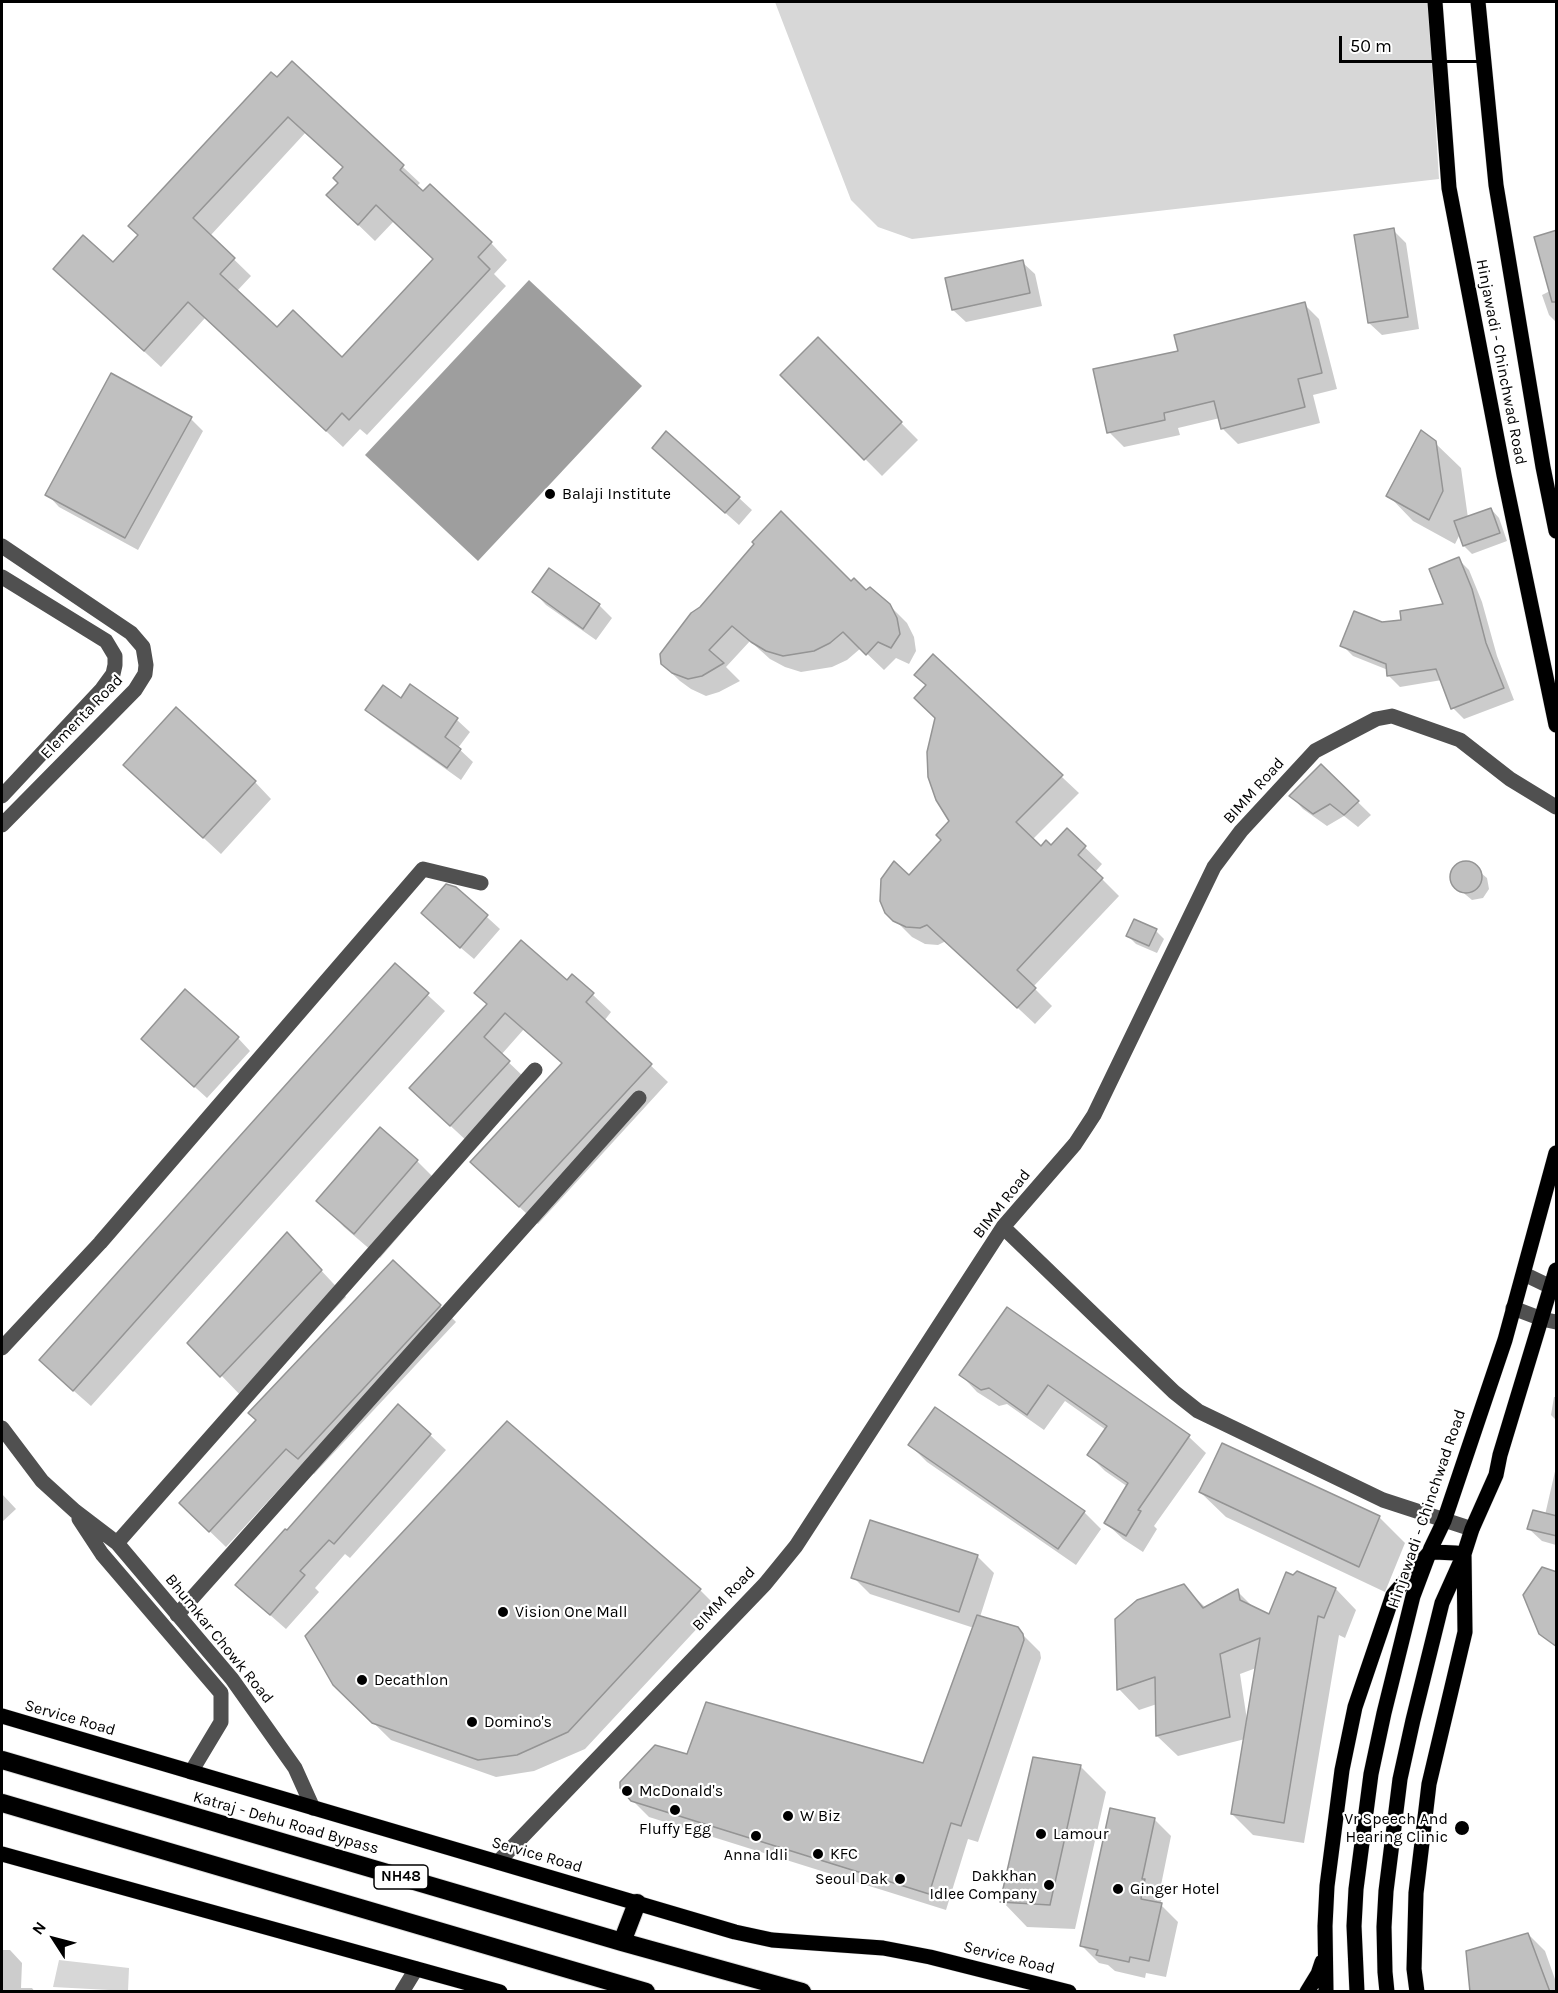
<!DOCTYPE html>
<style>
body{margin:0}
#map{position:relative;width:1558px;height:1993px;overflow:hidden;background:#fff;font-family:Karla,sans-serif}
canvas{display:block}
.frame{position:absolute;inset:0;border:3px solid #000;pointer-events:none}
.north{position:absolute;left:24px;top:1909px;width:60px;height:60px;-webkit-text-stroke:4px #fff;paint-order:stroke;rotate:306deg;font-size:16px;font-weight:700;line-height:24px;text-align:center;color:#000}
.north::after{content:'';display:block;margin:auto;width:21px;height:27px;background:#000;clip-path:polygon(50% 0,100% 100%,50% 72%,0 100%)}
.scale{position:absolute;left:1339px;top:36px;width:148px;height:27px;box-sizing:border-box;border:3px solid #000;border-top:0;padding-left:8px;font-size:18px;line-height:21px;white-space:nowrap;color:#000;-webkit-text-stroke:4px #fff;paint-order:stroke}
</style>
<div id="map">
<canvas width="1558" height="1993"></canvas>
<div class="frame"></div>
<div class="north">N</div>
<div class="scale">50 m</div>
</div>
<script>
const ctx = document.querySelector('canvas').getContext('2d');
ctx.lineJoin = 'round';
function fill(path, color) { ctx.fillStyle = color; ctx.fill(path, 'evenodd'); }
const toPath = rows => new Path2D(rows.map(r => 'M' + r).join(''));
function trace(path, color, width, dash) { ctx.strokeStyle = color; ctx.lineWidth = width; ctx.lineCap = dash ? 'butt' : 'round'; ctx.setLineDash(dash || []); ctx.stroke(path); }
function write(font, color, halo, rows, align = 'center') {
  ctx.font = font + ' Karla,sans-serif'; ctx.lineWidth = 4.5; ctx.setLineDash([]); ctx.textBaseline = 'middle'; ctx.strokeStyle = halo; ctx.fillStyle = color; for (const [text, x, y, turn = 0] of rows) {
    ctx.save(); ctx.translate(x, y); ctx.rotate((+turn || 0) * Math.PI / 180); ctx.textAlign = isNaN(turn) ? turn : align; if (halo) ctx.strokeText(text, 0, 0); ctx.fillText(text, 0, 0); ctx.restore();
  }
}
const green = toPath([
 [775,2,1428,2,1439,179,912,239,878,227,851,200],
 [59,1960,129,1968,128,1991,53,1987]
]);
const water = toPath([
 [529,280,642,386,478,561,365,455]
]);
const shadow = toPath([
 [292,63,420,183,416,187,491,243,507,260,494,274,506,286,367,435,360,429,343,447,205,318,161,367,55,269,113,264],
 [306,132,344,168,339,183,345,212,375,241,394,221,435,260,342,359,277,329,237,291,251,276,210,236],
 [1393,230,1406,243,1419,329,1382,335,1369,323],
 [1556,232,1556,322,1549,315,1542,295,1550,291],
 [1022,262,1035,274,1042,306,966,322,953,310],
 [1304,304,1319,319,1337,389,1313,395,1320,423,1238,444,1223,429,1220,418,1178,428,1180,435,1124,447,1109,432,1180,352],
 [818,339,918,440,882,476,782,375],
 [191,419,203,431,138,550,59,507,47,494],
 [1435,443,1461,468,1468,518,1491,509,1499,518,1507,541,1472,554,1464,546,1460,534,1455,544,1413,521,1388,495],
 [666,460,739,498,752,510,739,525],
 [1458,559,1469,570,1482,602,1497,656,1514,700,1464,719,1453,708,1442,680,1400,687,1389,676,1388,670,1353,656,1342,645,1382,624,1403,621,1445,606],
 [549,570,599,605,612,618,596,640,546,605,534,592],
 [851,583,889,605,907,623,914,637,916,651,909,664,896,658,884,670,861,648,847,660,832,667,801,672,785,667,770,659,750,641,726,667,740,681,719,692,706,696,691,689,680,681,662,664,692,614],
 [933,656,1079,793,1032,840,1041,848,1051,847,1067,830,1102,864,1095,872,1119,896,1033,987,1052,1006,1035,1024,946,941,938,945,925,944,912,937,887,912,909,877,943,840,951,821,937,718,928,686],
 [411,686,457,720,470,732,458,748,473,762,461,780,380,722,367,709,401,700],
 [1321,766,1371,815,1358,827,1344,816,1327,826,1303,809,1291,796],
 [142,781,255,782,271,799,221,854],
 [1469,863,1487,878,1489,889,1483,898,1472,900,1454,885,1452,874,1458,865],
 [455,888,500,929,474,959,435,926],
 [1156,931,1164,939,1157,953,1136,944,1128,936],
 [395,965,445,1011,91,1406,58,1377],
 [573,976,611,1012,604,1021,668,1082,538,1224,490,1180,563,1064,524,1029,501,1055,527,1080,469,1143,429,1106,488,1005,567,982],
 [238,1038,250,1051,207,1098,155,1051],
 [417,1161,442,1186,380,1258,344,1227,319,1201],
 [288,1235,346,1297,246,1401,189,1342],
 [440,1306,456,1322,314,1474,303,1463,226,1547,197,1519],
 [1007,1309,1189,1437,1206,1453,1154,1526,1157,1529,1143,1552,1123,1539,1106,1523,1128,1487,1105,1471,1089,1455,1106,1430,1065,1401,1044,1430,1007,1404,999,1406,977,1392,961,1375],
 [1554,1397,1556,1397,1556,1420,1551,1415],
 [430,1435,446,1450,350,1558,345,1554,315,1588,319,1592,286,1629,253,1600,287,1532],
 [910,1445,1084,1512,1101,1529,1076,1565,927,1462],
 [1556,1467,1556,1545,1542,1541,1529,1529,1545,1515],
 [1200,1492,1379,1517,1405,1543,1385,1592,1226,1517],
 [2,1494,16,1509,2,1522],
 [977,1556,994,1573,980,1617,1017,1629,1040,1652,1041,1658,978,1842,968,1839,946,1910,649,1817,632,1800,688,1756,924,1765,974,1628,870,1594,853,1577],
 [1298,1573,1336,1589,1356,1610,1345,1638,1339,1635,1304,1843,1253,1835,1232,1814,1245,1739,1178,1756,1157,1736,1157,1704,1139,1710,1119,1689,1183,1586,1206,1608,1237,1591,1255,1609,1269,1616],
 [1256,1668,1247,1720,1240,1674],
 [700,1590,717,1607,585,1749,534,1771,496,1777,391,1740,334,1684],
 [1080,1766,1106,1792,1075,1929,1027,1927,1002,1901],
 [1154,1819,1171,1836,1159,1895,1162,1898,1160,1904,1178,1922,1166,1977,1146,1973,1145,1978,1115,1971,1108,1965,1099,1963,1082,1946],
 [1528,1934,1545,1951,1556,1982,1556,1992,1472,1992],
 [2,1950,10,1950,22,1963,21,1988,32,1988,35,1992,2,1992]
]);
const building = toPath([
 [292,61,404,165,400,170,423,191,430,184,492,242,478,257,490,269,349,420,342,413,326,431,188,302,144,351,53,269,83,235,113,262,138,235,128,226,271,72,277,77,292,61],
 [288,117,343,167,333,178,338,183,326,195,358,225,376,205,433,259,342,357,293,310,277,327,220,274,235,258,193,218,288,117],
 [1394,228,1408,317,1368,323,1354,235,1394,228],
 [1557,230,1557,302,1552,302,1534,237,1557,230],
 [1023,260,1030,293,952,310,945,278,1023,260],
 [1305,302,1322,373,1298,379,1305,407,1221,429,1214,401,1164,413,1165,420,1107,433,1093,369,1178,351,1174,335,1305,302],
 [818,337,902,422,864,460,780,375,818,337],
 [111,373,192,417,125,538,45,495,111,373],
 [1421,430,1436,441,1443,491,1429,520,1386,496,1421,430],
 [666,431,740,497,725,513,652,448,666,431],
 [1491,508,1500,533,1463,546,1454,521,1491,508],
 [781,511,851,581,854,578,866,590,870,587,890,604,897,618,900,634,891,648,878,642,866,655,843,632,830,643,814,651,783,656,766,651,751,642,732,626,709,650,724,663,702,676,688,679,672,673,661,664,660,654,691,613,700,607,754,544,752,542,781,511],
 [1459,557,1472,589,1486,643,1504,688,1451,709,1436,669,1387,676,1386,664,1340,646,1354,611,1382,622,1401,620,1400,611,1443,604,1429,569,1459,557],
 [549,568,600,604,583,629,532,592,549,568],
 [933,654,1063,775,1016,822,1041,846,1046,840,1051,845,1067,828,1086,846,1078,855,1103,878,1017,970,1036,988,1017,1008,927,925,920,928,906,927,893,921,885,913,880,901,881,879,894,861,909,875,941,840,936,835,949,821,936,800,928,777,927,752,935,718,914,698,926,685,914,675,933,654],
 [410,684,458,718,445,737,461,749,447,768,365,710,383,685,401,698,410,684],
 [176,707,256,781,203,838,123,765,176,707],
 [1321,764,1359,801,1344,815,1330,804,1313,814,1289,796,1321,764],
 '1450 877a16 16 0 1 1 32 0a16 16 0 1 1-32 0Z',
 [446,884,456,887,488,915,460,948,421,913,446,884],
 [1134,919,1157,929,1149,946,1126,936,1134,919],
 [521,940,567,980,572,974,594,993,586,1002,652,1064,519,1207,470,1162,562,1063,505,1013,484,1037,510,1061,450,1126,409,1088,487,1004,474,993,521,940],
 [395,963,429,993,73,1391,39,1360,395,963],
 [185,989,239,1037,194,1087,141,1039,185,989],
 [380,1127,418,1160,354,1234,316,1201,380,1127],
 [287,1232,322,1270,220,1377,187,1343,287,1232],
 [393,1260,441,1305,298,1459,286,1449,209,1532,179,1503,256,1420,248,1413,393,1260],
 [1007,1307,1190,1435,1138,1510,1141,1511,1126,1536,1104,1523,1128,1483,1087,1455,1107,1426,1048,1385,1027,1415,989,1388,981,1390,959,1375,1007,1307],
 [398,1404,431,1434,334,1544,329,1540,300,1571,305,1575,270,1615,235,1585,285,1529,287,1530,398,1404],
 [935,1407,1085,1511,1058,1549,908,1445,935,1407],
 [507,1421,701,1589,568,1732,517,1755,478,1760,372,1723,333,1685,305,1636,507,1421],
 [1222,1443,1380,1516,1359,1567,1199,1492,1222,1443],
 [1533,1510,1557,1516,1557,1536,1527,1529,1533,1510],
 [870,1520,978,1555,959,1612,851,1578,870,1520],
 [1542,1567,1557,1572,1557,1647,1539,1634,1523,1595,1542,1567],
 [1297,1571,1336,1588,1324,1618,1318,1616,1284,1823,1231,1814,1260,1638,1220,1654,1230,1717,1156,1736,1155,1677,1117,1690,1115,1619,1137,1600,1184,1584,1203,1608,1238,1589,1240,1600,1269,1614,1286,1572,1293,1575,1297,1571],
 [977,1615,1018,1627,1023,1634,1024,1640,961,1826,951,1823,929,1894,631,1801,620,1788,620,1782,655,1745,687,1754,706,1702,923,1763,977,1615],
 [1033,1757,1081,1765,1050,1905,1000,1902,1033,1757],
 [1110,1808,1155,1818,1142,1879,1145,1879,1141,1899,1162,1903,1149,1961,1130,1957,1129,1962,1096,1955,1098,1950,1080,1946,1110,1808],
 [1528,1933,1550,1992,1470,1992,1466,1951,1528,1933]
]);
const minor = toPath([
 [2,546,131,633,143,647,146,665,145,674,135,690,2,825],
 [2,577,106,641,115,656,115,665,113,674,102,689,2,796],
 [1003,1227,1174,1392,1198,1411,1383,1500,1472,1529],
 [1524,1274,1551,1287,1556,1288],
 [1513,1308,1542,1319,1556,1322],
 [2,1348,100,1243,423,869,481,883],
 [2,1428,42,1481,75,1511,117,1543,232,1679,295,1768,313,1808],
 [79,1519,102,1554,221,1693,221,1722,191,1772],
 [117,1543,535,1070],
 [177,1615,639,1098],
 [498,1862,765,1584,796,1546,1003,1227,1075,1144,1094,1115,1214,867,1241,831,1315,751,1376,719,1392,716,1460,740,1510,779,1556,807],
 [402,1992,416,1969]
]);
const major = toPath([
 [1435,2,1449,188,1504,475,1556,725],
 [1478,2,1496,185,1543,467,1556,531],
 [2,1716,735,1932,772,1940,883,1948,930,1957,1069,1992],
 [2,1854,500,1992],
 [1307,1992,1318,1974,1322,1962],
 [1326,1992,1325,1926,1327,1886,1342,1770,1355,1707,1393,1595,1428,1554,1435,1552,1455,1553,1464,1554,1465,1632,1429,1784,1416,1893,1414,1969,1417,1992],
 [1357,1992,1354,1926,1356,1889,1371,1774,1384,1713,1413,1596,1431,1548,1444,1521,1505,1340,1556,1153],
 [1387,1992,1385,1972,1384,1927,1386,1891,1400,1779,1413,1720,1442,1603,1464,1554,1472,1529,1496,1475,1500,1455,1556,1270]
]);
const highway = toPath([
 [2,1760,622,1942,802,1992],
 [2,1803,646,1992],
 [622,1942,637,1903]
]);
const markers = [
 [550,494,6,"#000"],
 [503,1612,6,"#000"],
 [362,1680,6,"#000"],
 [472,1722,6,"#000"],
 [627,1791,6,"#000"],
 [675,1810,6,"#000"],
 [788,1816,6,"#000"],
 [1462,1828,8,"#000"],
 [1041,1834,6,"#000"],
 [756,1836,6,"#000"],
 [818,1854,6,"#000"],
 [900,1879,6,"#000"],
 [1049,1885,6,"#000"],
 [1118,1889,6,"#000"]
];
const shields = [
 [401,1877,54]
];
const shieldNames = [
 ["NH48",401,1877]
];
const streetNames = [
 ["Hinjawadi - Chinchwad Road",1501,362,79],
 ["Elementa Road",82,717,-46],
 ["BIMM Road",1254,791,-48],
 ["BIMM Road",1002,1204,-52],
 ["Hinjawadi - Chinchwad Road",1427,1509,-71],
 ["BIMM Road",724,1599,-46],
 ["Bhumkar Chowk Road",219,1639,51],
 ["Service Road",70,1718,16],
 ["Katraj - Dehu Road Bypass",286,1823,16],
 ["Service Road",537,1855,16],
 ["Service Road",1009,1958,14]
];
const poiNames = [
 ["Balaji Institute",562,494],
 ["Vision One Mall",515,1612],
 ["Decathlon",374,1680],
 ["Domino's",484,1722],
 ["McDonald's",639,1791],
 ["W Biz",800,1816],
 ["Vr Speech And",1448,1819,"right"],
 ["Hearing Clinic",1448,1837,"right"],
 ["Fluffy Egg",675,1829,"center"],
 ["Lamour",1053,1834],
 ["KFC",830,1854],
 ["Anna Idli",756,1855,"center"],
 ["Dakkhan",1037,1876,"right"],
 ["Idlee Company",1037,1894,"right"],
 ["Seoul Dak",888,1879,"right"],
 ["Ginger Hotel",1130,1889]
];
fill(green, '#d7d7d7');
fill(water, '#9e9e9e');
fill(shadow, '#0003');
fill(building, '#c0c0c0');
trace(building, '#949494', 1.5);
trace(major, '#dbdbdb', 16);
trace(highway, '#dbdbdb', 20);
trace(minor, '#505050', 15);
trace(major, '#000', 15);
trace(highway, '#000', 18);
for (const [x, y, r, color] of markers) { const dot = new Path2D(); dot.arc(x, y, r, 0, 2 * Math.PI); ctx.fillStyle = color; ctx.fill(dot); trace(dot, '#fff', 2); }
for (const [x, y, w] of shields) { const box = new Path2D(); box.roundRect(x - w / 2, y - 12, w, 24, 4.5); ctx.fillStyle = '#fff'; ctx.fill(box); trace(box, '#000', 1.5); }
write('bold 15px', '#000', null, shieldNames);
write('16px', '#000', '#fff', streetNames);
write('16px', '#000', '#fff', poiNames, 'left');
</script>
